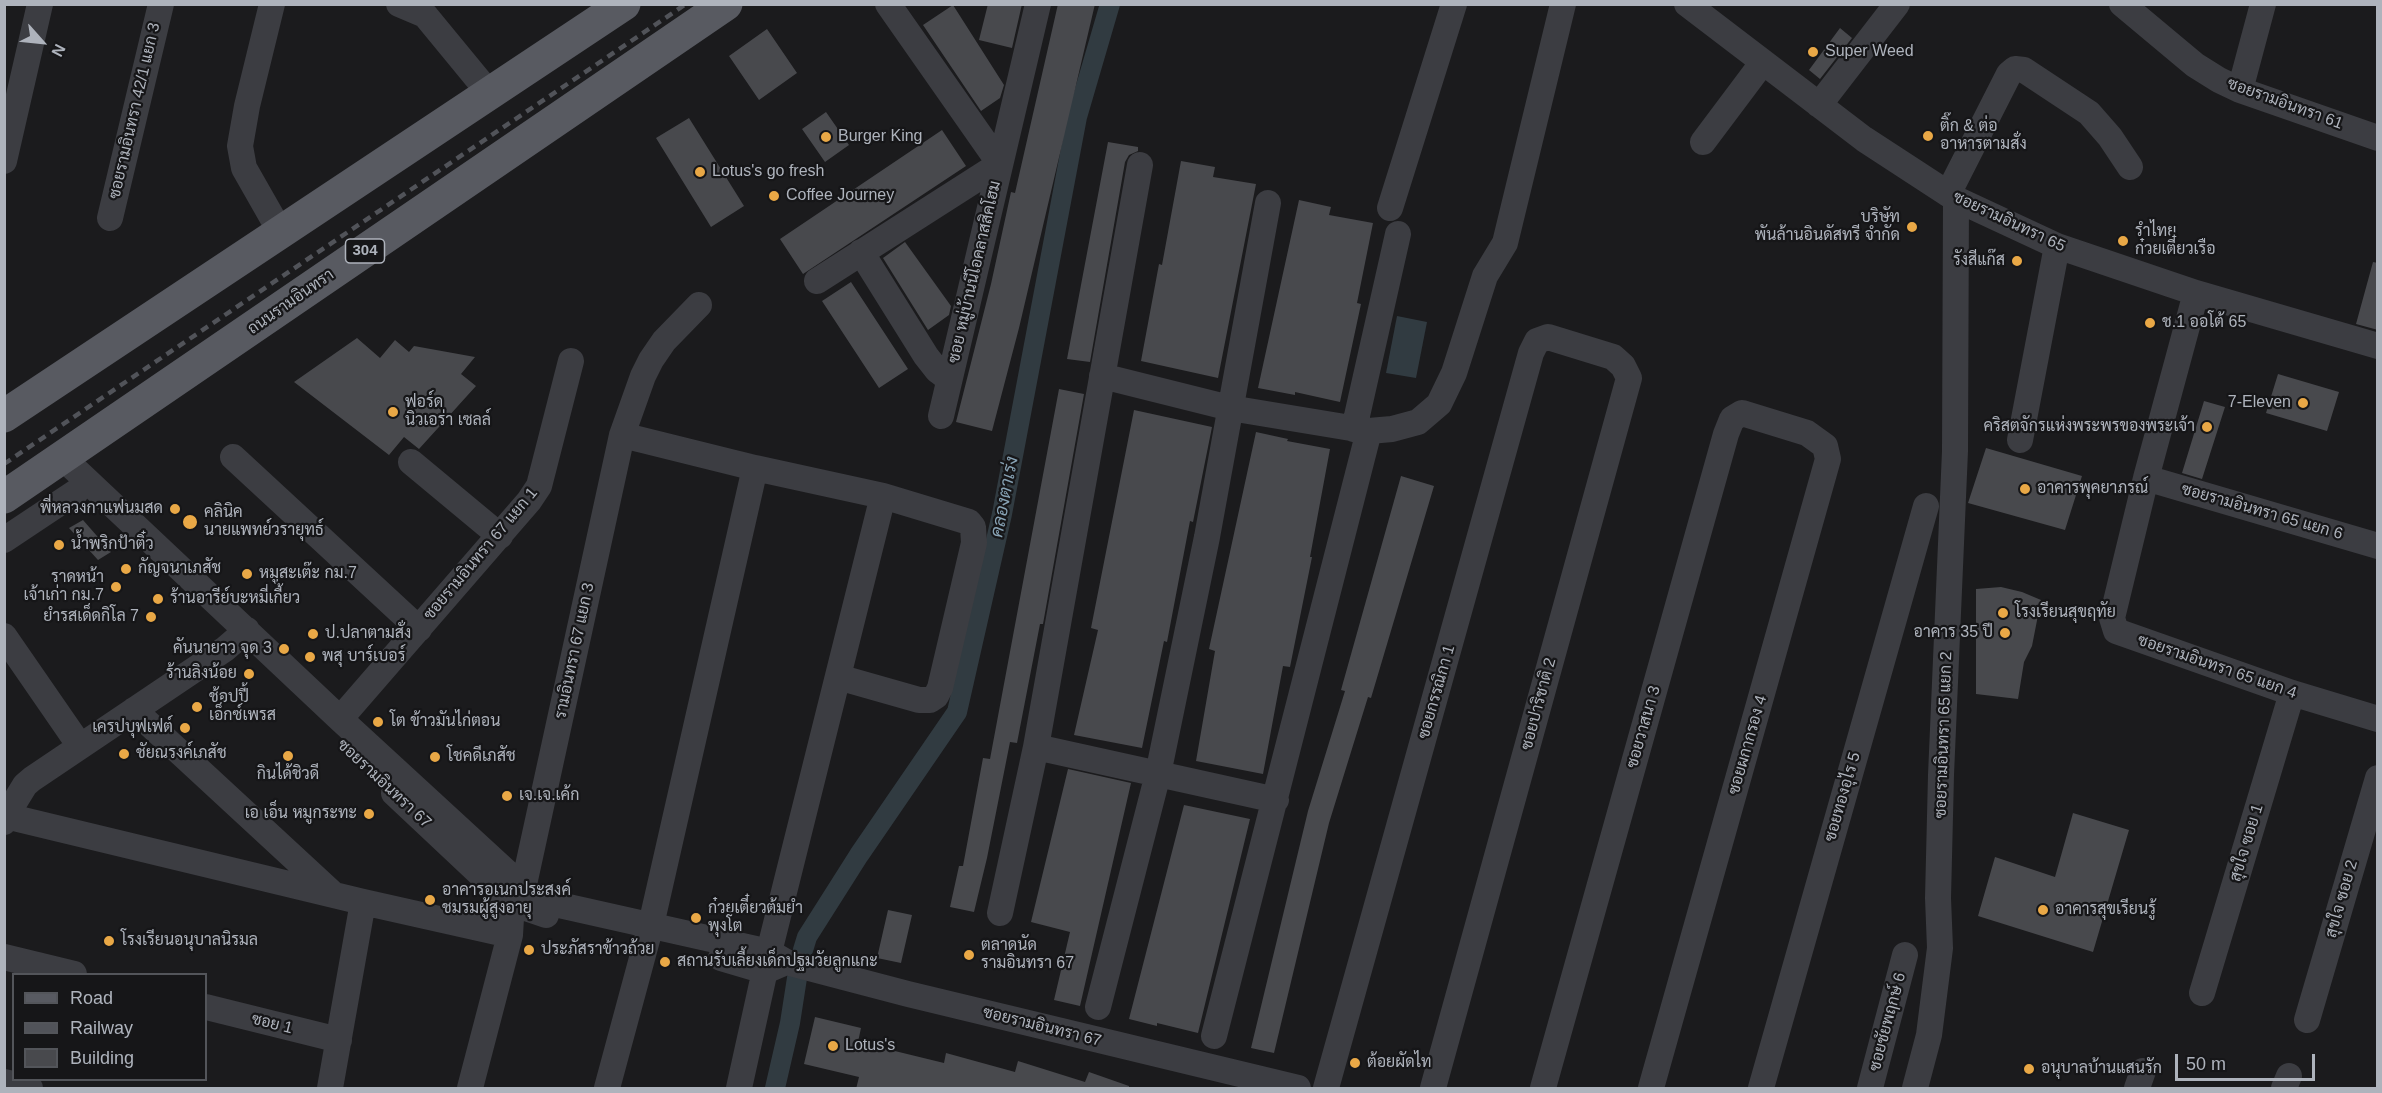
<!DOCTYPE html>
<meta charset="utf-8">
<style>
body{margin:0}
#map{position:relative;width:2382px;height:1093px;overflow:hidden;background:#1b1b1d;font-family:Arial,sans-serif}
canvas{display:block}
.frame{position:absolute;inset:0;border:6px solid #aeb3bc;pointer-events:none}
.legend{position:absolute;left:12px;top:973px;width:195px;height:108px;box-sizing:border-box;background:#161618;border:2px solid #53555a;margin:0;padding:8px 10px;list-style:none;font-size:18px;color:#aeb3bc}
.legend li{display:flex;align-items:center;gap:12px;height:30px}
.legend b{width:30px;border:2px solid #53555a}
.north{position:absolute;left:12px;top:12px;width:60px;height:60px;-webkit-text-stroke:4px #161618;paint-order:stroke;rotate:117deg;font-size:16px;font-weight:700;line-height:24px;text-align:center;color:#aeb3bc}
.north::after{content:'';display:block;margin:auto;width:21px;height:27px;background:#aeb3bc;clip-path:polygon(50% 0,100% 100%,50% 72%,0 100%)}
.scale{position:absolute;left:2175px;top:1054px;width:140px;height:27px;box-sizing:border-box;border:3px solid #aeb3bc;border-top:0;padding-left:8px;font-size:18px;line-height:21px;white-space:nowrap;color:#aeb3bc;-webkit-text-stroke:4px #161618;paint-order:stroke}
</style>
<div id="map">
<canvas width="2382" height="1093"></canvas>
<div class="frame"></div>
<ul class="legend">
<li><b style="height:8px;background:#585a61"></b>Road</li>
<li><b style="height:8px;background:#515359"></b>Railway</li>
<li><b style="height:16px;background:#48494d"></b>Building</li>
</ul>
<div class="north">N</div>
<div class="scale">50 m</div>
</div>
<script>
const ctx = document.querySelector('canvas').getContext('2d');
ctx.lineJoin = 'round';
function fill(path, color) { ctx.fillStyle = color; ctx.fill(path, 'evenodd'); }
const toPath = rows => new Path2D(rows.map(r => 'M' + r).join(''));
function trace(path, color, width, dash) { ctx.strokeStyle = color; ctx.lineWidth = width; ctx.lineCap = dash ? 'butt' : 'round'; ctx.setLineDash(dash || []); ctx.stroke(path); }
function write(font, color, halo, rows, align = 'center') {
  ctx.font = font + ' Arial,Sarabun,sans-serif'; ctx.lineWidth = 4.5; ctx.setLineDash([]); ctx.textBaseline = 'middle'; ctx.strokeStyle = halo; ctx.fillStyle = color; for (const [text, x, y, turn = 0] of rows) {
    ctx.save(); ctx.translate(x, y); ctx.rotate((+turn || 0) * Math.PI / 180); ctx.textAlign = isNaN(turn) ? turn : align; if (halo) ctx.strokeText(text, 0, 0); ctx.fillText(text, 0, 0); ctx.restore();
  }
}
const water = toPath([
 [1397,316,1427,322,1416,378,1386,373]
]);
const canal = toPath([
 [803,950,807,937,859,855,957,712,1002,514,1077,117,1110,4],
 [775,1088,790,1023,797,978]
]);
const building = toPath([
 [988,4,1022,4,1012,48,979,40],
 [1058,4,1095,4,1019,328,992,431,956,422,991,284,1011,192,1015,193],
 [953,5,1004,85,1000,98,981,111,923,25],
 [1840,28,1852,38,1820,79,1809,70],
 [767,29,797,73,759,100,729,56],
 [826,112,849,145,825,162,802,129],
 [689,118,744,206,711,227,656,138],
 [942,130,966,166,803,274,780,239],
 [1108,142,1138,147,1138,151,1129,155,1125,162,1090,362,1067,359],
 [1181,161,1215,167,1213,177,1256,184,1218,378,1141,361,1159,264,1162,265],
 [1299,200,1331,207,1329,215,1373,223,1357,303,1361,304,1340,402,1295,392,1295,395,1258,388],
 [905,242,951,306,949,315,928,330,883,258],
 [2373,262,2378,263,2378,330,2356,324],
 [851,282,908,369,879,388,822,301],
 [357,338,380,358,395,340,409,352,414,346,475,357,461,374,476,386,419,449,404,437,389,455,294,382],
 [2278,374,2339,392,2327,431,2266,413],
 [1059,389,1084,394,1043,624,1040,624,1017,743,1010,742,987,858,974,912,950,907,959,866,963,866,983,758,990,759],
 [2204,401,2225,407,2202,479,2182,473],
 [1134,410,1212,427,1193,522,1190,521,1167,642,1164,641,1142,748,1074,735,1098,630,1091,628],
 [1256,432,1288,439,1287,441,1330,449,1310,557,1312,557,1290,667,1283,666,1263,774,1196,761,1215,651,1209,649],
 [1986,448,2082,476,2065,530,1968,503],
 [1401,476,1434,486,1371,698,1368,697,1329,823,1274,1053,1251,1048,1308,811,1345,691,1341,690],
 [83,520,111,552,98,560,69,528],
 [2001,587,2022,592,2041,600,2032,646,2024,662,2018,699,1976,694,1976,589],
 [1068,769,1131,783,1080,1006,1054,1000,1070,932,1031,922],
 [1184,805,1250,819,1198,1033,1157,1023,1157,1026,1129,1019],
 [2073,813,2129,830,2093,952,1978,916,1995,857,2055,877],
 [888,910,912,915,901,963,877,958],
 [815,1017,861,1028,858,1042,944,1063,946,1053,1015,1072,1018,1061,1085,1082,1089,1072,1129,1086,1129,1089,856,1089,859,1077,804,1064]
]);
const minor = toPath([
 [272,4,247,106,240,146,244,168,281,233],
 [399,4,425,15,490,94],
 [1687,4,1864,139,1956,199,2057,246,2196,293,2378,346],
 [2122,4,2195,65,2219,80,2240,90,2378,138],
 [2240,90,2263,4],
 [1819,105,1897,4],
 [1703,142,1763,62],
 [4,161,40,4],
 [1948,194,2009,74,2015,69,2024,70,2089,113,2110,137,2130,167],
 [1390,208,1454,4],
 [110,218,161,4],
 [861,252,926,356,937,370,949,379],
 [817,281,1000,164,888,4],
 [2196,293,2146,478,2112,618,2116,631,2292,693,2378,719],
 [1102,376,1230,408,1369,431],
 [941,416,1038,4],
 [1354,429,1398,234],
 [622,435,755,468,883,496,969,522,973,527,974,543,940,688,936,696,930,700,919,700,838,677],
 [2020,440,2057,246],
 [233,457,419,629],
 [63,458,340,719,537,900,769,952,786,962,908,994,1298,1088],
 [411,462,500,536],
 [2146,478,2378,546],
 [4,540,76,492],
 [4,636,80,746],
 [134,710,332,893],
 [340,719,529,501,539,486,571,361],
 [1036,747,1276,800],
 [394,793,511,903,546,915],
 [6,816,363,902,510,935],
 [4,822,6,816,25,785,32,779,225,649,247,630],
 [515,898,523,889,622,435,643,376,651,360,664,341,699,305],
 [1000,913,1036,747,1140,165],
 [4,957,74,974],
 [721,958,765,971,786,962],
 [2202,993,2292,693],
 [206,1007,339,1040],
 [1098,1007,1158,774,1207,537,1268,203],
 [2307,1020,2378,778],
 [1214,1036,1369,431,1392,429,1418,422,1439,404,1454,373,1485,276,1505,243,1563,4],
 [4,1082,30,1088],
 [330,1088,363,902],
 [470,1088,510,935,511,918],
 [607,1088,651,925,755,468],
 [739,1088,769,952,883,496],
 [1326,1088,1531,353,1537,341,1548,337,1613,357,1623,366,1629,378,1433,1088],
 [1543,1088,1726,434,1732,419,1742,413,1807,433,1825,446,1828,459,1651,1088],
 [1761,1088,1926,506],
 [1870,1088,1905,955],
 [1915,1088,1929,1035,1940,948,1938,898,1941,775,1955,451,1956,199],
 [2137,1088,2143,1071],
 [2284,1088,2289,1076]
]);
const major = toPath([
 [4,416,624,4],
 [4,497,726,4]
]);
const rail = toPath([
 [4,464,686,4]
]);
const markers = [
 [1813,52,6,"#e9a846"],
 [1928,136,6,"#e9a846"],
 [826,137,6,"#e9a846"],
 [700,172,6,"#e9a846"],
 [774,196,6,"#e9a846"],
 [1912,227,6,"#e9a846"],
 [2123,241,6,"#e9a846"],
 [2017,261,6,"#e9a846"],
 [2150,323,6,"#e9a846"],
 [2303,403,6,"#e9a846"],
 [393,412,6,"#e9a846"],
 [2207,427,6,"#e9a846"],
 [2025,489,6,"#e9a846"],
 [175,509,6,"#e9a846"],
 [190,522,8,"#e9a846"],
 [59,545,6,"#e9a846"],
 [126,569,6,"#e9a846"],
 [247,574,6,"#e9a846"],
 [116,587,6,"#e9a846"],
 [158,599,6,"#e9a846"],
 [2003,613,6,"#e9a846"],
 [151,617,6,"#e9a846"],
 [2005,633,6,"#e9a846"],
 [313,634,6,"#e9a846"],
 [284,649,6,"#e9a846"],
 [310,657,6,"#e9a846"],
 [249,674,6,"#e9a846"],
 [197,707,6,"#e9a846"],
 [378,722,6,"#e9a846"],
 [185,728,6,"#e9a846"],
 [124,754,6,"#e9a846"],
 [288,756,6,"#e9a846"],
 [435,757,6,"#e9a846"],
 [507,796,6,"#e9a846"],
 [369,814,6,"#e9a846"],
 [430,900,6,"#e9a846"],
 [2043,910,6,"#e9a846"],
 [696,918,6,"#e9a846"],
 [109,941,6,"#e9a846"],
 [529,950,6,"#e9a846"],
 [969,955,6,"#e9a846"],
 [665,962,6,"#e9a846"],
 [833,1046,6,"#e9a846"],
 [1355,1063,6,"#e9a846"],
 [2029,1069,6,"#e9a846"]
];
const shields = [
 [365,251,39]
];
const shieldNames = [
 ["304",365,251]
];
const poiNames = [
 ["Super Weed",1825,52],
 ["ติ๊ก & ต่อ",1940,127],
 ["อาหารตามสั่ง",1940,145],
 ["Burger King",838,137],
 ["Lotus's go fresh",712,172],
 ["Coffee Journey",786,196],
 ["บริษัท",1900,218,"right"],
 ["พันล้านอินดัสทรี จำกัด",1900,236,"right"],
 ["รำไทย",2135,232],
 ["ก๋วยเตี๋ยวเรือ",2135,250],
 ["รังสีแก๊ส",2005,261,"right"],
 ["ช.1 ออโต้ 65",2162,323],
 ["ฟอร์ด",405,403],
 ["นิวเอร่า เซลล์",405,421],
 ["7-Eleven",2291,403,"right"],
 ["คริสตจักรแห่งพระพรของพระเจ้า",2195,427,"right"],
 ["อาคารพุคยาภรณ์",2037,489],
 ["พี่หลวงกาแฟนมสด",163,509,"right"],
 ["คลินิค",204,513],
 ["นายแพทย์วรายุทธ์",204,531],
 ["น้ำพริกป้าติ๋ว",71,545],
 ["กัญจนาเภสัช",138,569],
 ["หมูสะเต๊ะ กม.7",259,574],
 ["ราดหน้า",104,578,"right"],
 ["เจ้าเก่า กม.7",104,596,"right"],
 ["ร้านอารีย์บะหมี่เกี้ยว",170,599],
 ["โรงเรียนสุขฤทัย",2015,613],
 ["ยำรสเด็ดกิโล 7",139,617,"right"],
 ["อาคาร 35 ปี",1993,633,"right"],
 ["ป.ปลาตามสั่ง",325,634],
 ["คันนายาว จุด 3",272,649,"right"],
 ["พสุ บาร์เบอร์",322,657],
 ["ร้านลิงน้อย",237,674,"right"],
 ["ช้อปปี้",209,698],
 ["เอ็กซ์เพรส",209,716],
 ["โต ข้าวมันไก่ตอน",390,722],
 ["เครปบุฟเฟต์",173,728,"right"],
 ["ชัยณรงค์เภสัช",136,754],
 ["โชคดีเภสัช",447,757],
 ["กินได้ชิวดี",288,775,"center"],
 ["เจ.เจ.เค้ก",519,796],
 ["เอ เอ็น หมูกระทะ",357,814,"right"],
 ["อาคารอเนกประสงค์",442,891],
 ["ชมรมผู้สูงอายุ",442,909],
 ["ก๋วยเตี๋ยวต้มยำ",708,909],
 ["พุงโต",708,927],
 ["อาคารสุขเรียนรู้",2055,910],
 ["โรงเรียนอนุบาลนิรมล",121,941],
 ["ตลาดนัด",981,946],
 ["รามอินทรา 67",981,964],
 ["ประภัสราข้าวถ้วย",541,950],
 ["สถานรับเลี้ยงเด็กปฐมวัยลูกแกะ",677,962],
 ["Lotus's",845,1046],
 ["ต้อยผัดไท",1367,1063],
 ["อนุบาลบ้านแสนรัก",2041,1069]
];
const streetNames = [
 ["ซอยรามอินทรา 61",2285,104,20],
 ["ซอยรามอินทรา 42/1 แยก 3",135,111,-77],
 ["ซอยรามอินทรา 65",2009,222,25],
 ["ซอย หมู่บ้านนีโอคลาสสิคโฮม",975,272,-77],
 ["ถนนรามอินทรา",291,302,-35],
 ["ซอยรามอินทรา 65 แยก 6",2262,512,16],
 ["ซอยรามอินทรา 67 แยก 1",481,554,-50],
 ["รามอินทรา 67 แยก 3",575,651,-78],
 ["ซอยรามอินทรา 65 แยก 4",2217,667,19],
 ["ซอยกรรณิกา 1",1437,692,-74],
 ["ซอยปาริชาติ 2",1539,704,-75],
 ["ซอยวาสนา 3",1644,727,-74],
 ["ซอยรามอินทรา 65 แยก 2",1944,735,-88],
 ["ซอยผกากรอง 4",1748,745,-74],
 ["ซอยรามอินทรา 67",384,784,43],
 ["ซอยทองอุไร 5",1843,797,-74],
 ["สุขใจ ซอย 1",2247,843,-73],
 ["สุขใจ ซอย 2",2342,899,-74],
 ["ซอยชัยพฤกษ์ 6",1888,1022,-75],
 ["ซอย 1",272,1024,14],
 ["ซอยรามอินทรา 67",1042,1027,14]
];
const waterNames = [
 ["คลองตาเร่ง",1005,497,-79]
];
fill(water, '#313b41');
trace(canal, '#313b41', 20);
fill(building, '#48494d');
trace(minor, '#3c3d42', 26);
trace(major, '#585a61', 33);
trace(rail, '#515359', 4.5, [8, 6]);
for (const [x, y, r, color] of markers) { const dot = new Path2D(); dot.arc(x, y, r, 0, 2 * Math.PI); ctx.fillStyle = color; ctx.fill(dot); trace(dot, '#161618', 2); }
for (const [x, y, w] of shields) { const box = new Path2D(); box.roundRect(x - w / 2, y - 12, w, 24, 4.5); ctx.fillStyle = '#161618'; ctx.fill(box); trace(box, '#aeb3bc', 1.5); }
write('bold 15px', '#aeb3bc', null, shieldNames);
write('16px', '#aeb3bc', '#161618', poiNames, 'left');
write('16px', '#aeb3bc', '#161618', streetNames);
write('italic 18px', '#87a2b4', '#161618', waterNames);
</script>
